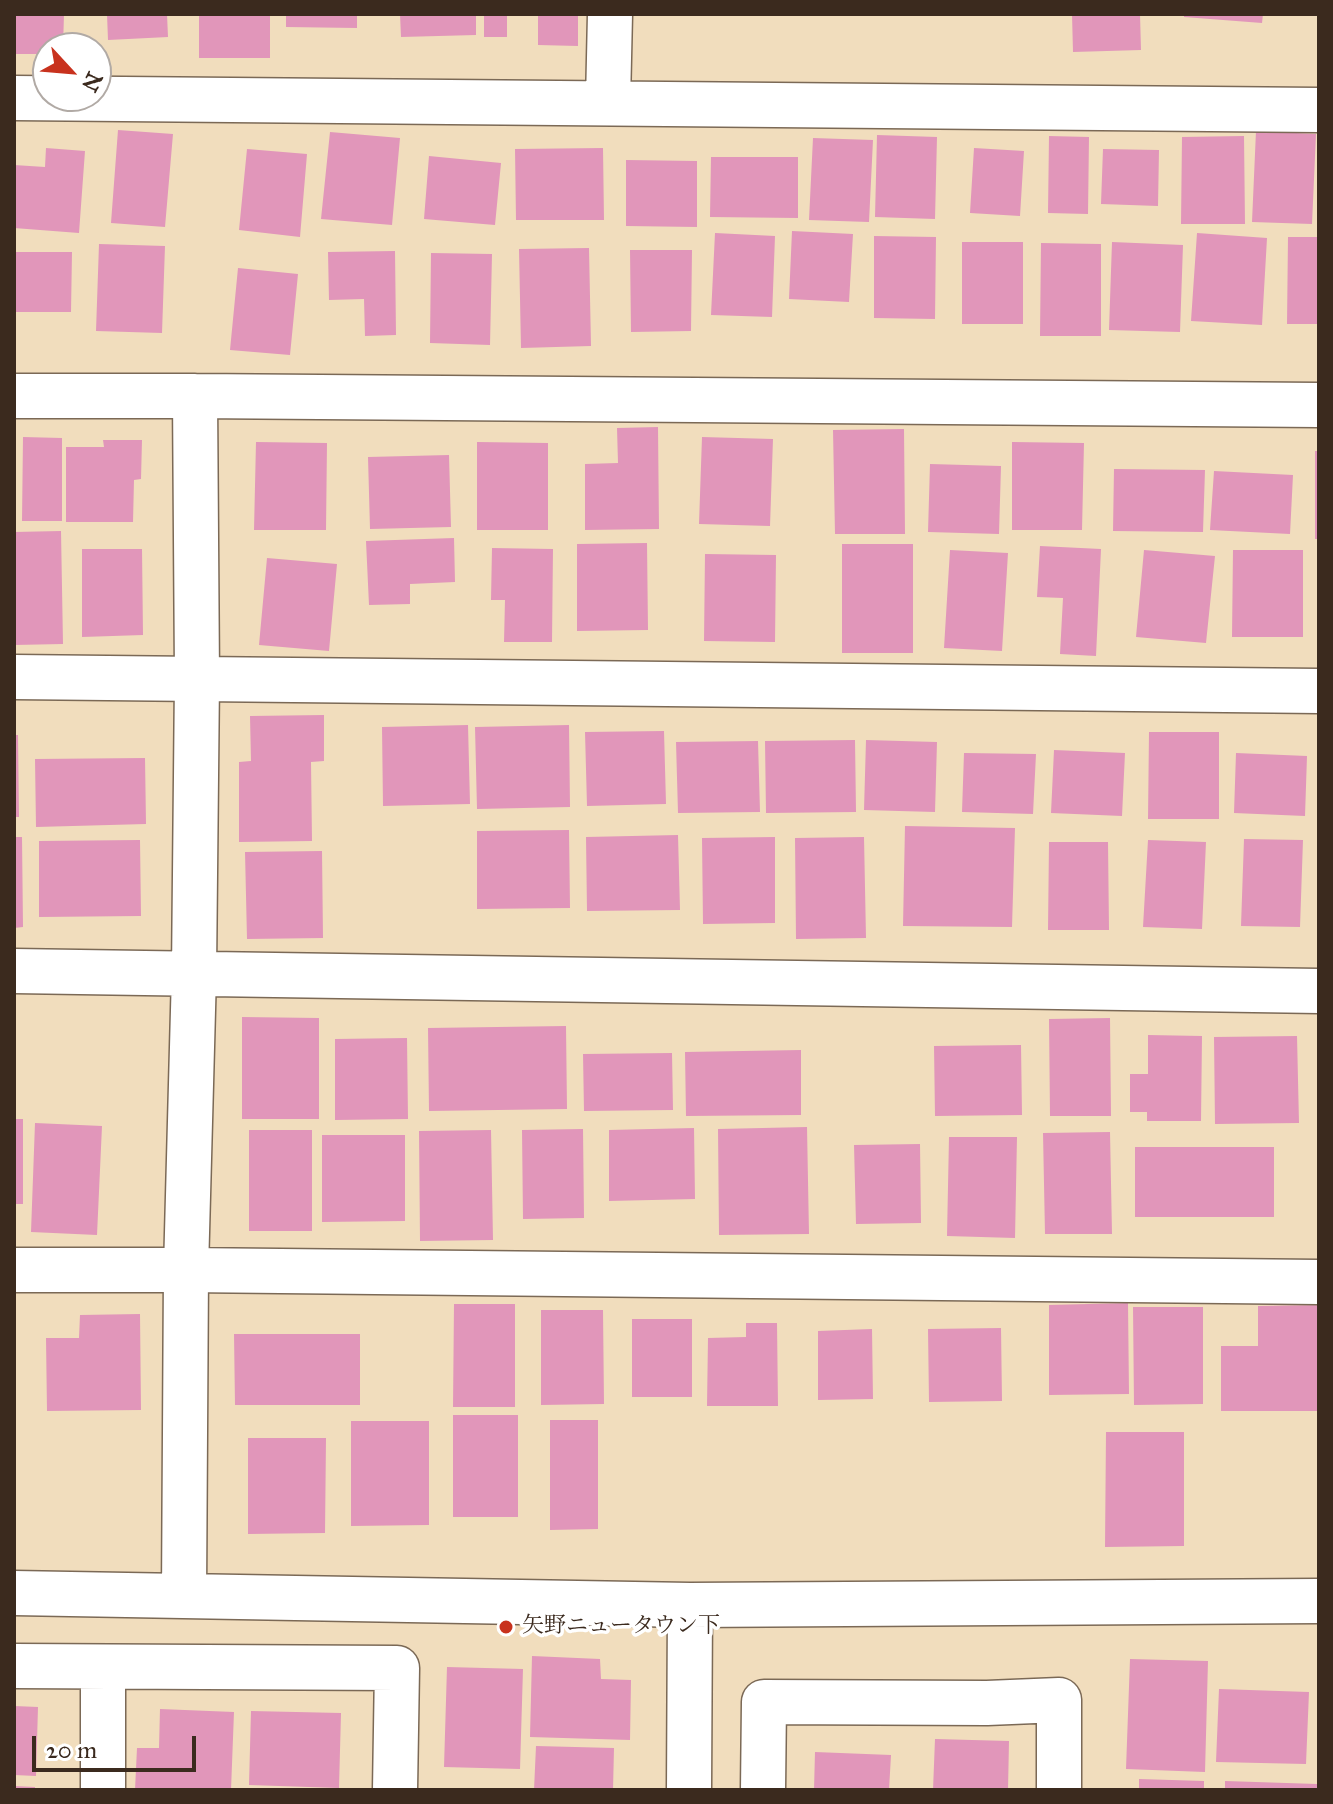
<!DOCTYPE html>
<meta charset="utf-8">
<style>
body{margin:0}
#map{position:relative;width:1333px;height:1804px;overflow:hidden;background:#f1ddbd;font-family:"IM FELL Great Primer",serif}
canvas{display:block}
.frame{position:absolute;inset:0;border:16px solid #3b2a1e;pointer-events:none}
.north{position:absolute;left:32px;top:32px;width:80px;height:80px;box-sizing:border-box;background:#fff;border:2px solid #b1aaa5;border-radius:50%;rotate:116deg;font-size:22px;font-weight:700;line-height:32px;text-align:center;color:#3b2a1e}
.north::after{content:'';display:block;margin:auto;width:28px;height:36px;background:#c8321e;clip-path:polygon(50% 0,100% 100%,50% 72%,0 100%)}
.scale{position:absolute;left:32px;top:1736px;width:164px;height:36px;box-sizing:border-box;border:4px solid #3b2a1e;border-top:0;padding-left:10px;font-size:24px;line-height:28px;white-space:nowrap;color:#3b2a1e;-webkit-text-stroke:6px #fff;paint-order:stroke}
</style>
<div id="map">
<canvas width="1333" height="1804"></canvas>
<div class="frame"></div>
<div class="north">N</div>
<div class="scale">20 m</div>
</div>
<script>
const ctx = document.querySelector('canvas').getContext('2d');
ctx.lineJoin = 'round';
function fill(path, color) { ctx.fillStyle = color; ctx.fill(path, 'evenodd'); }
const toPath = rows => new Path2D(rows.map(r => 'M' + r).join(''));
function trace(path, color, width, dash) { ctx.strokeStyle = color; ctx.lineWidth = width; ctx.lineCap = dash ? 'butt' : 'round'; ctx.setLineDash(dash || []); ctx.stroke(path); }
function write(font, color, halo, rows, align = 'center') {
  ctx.font = font + ' "IM FELL Great Primer","Noto Serif JP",serif'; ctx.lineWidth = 7; ctx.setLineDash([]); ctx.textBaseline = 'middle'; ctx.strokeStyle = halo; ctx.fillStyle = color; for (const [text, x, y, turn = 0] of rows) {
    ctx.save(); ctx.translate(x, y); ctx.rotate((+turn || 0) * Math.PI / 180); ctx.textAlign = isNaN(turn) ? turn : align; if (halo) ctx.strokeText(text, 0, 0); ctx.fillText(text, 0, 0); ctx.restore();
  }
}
const building = toPath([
 [14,14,64,14,63,48,48,48,48,54,14,54],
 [107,14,167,14,168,37,108,40],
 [199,14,270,14,270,58,199,58],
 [286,14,357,14,357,28,286,27],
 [400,14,476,14,476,35,401,37],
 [484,14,507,14,507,37,484,37],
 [538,14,578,14,578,46,538,45],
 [1072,14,1140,14,1141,50,1073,52],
 [1184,14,1263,14,1262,23,1184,17],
 [118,130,173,134,165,227,111,223],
 [1256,131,1316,134,1312,224,1252,222],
 [330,132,400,138,392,225,321,219],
 [877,135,937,137,935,219,875,217],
 [1049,136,1089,137,1088,214,1048,213],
 [1244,136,1245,224,1181,224,1182,137],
 [813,138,873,140,869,222,809,220],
 [46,148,85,151,79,233,14,228,14,165,45,167],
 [603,148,604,220,516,220,515,149],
 [974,148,1024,151,1020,216,970,213],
 [247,149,307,154,300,237,239,230],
 [1103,149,1159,150,1158,206,1101,204],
 [429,156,501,163,495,225,424,219],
 [711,157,798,157,798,218,710,217],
 [626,160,697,161,697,227,626,226],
 [792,231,853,234,849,302,789,299],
 [715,233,775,236,772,317,711,315],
 [1197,233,1267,238,1262,325,1191,321],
 [874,236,936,237,935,319,874,318],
 [1288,237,1319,237,1319,324,1287,324],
 [962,242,1023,242,1023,324,962,324],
 [1112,242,1183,245,1180,332,1109,330],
 [1041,243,1101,244,1101,336,1040,336],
 [99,244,165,246,162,333,96,331],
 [589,248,591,346,521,348,519,249],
 [630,250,692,250,691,331,631,332],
 [395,251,396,335,365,336,364,299,329,300,328,252],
 [14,252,72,252,71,312,14,312],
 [431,253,492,254,490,345,430,343],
 [238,268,298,274,290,355,230,350],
 [658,427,659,529,585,530,585,464,618,463,617,428],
 [904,429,905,534,835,534,833,430],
 [23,437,62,438,62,521,22,521],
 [702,437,773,439,770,526,699,524],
 [103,440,142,440,141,479,134,480,133,522,66,522,66,447,104,447],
 [256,442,327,443,326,530,254,530],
 [477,442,548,443,548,530,477,530],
 [1012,442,1084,443,1082,530,1012,530],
 [1315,451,1319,451,1319,539,1315,539],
 [449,455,451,527,370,529,368,457],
 [930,464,1001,466,999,534,928,532],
 [1114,469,1205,470,1203,532,1113,531],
 [1214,471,1293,475,1290,534,1210,530],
 [61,531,63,644,14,645,14,532],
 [454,538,455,582,410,584,410,604,369,605,366,541],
 [647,543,648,630,577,631,577,544],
 [842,544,913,544,913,653,842,653],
 [1040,546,1101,549,1096,656,1060,654,1063,598,1037,597],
 [492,548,553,549,552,642,504,642,505,600,491,600],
 [82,549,142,549,143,635,82,637],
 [950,550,1008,553,1002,651,944,648],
 [1144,550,1215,556,1206,643,1136,637],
 [1233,550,1303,550,1303,637,1232,637],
 [705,554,776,555,775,642,704,641],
 [267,558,337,564,329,651,259,645],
 [324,715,324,761,311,762,312,841,239,842,239,762,251,761,250,716],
 [468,725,470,804,383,806,382,727],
 [569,725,570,807,477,809,475,727],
 [664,731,666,804,587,806,585,732],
 [1149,732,1219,732,1219,819,1148,819],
 [14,735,18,735,19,817,14,817],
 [855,740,856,812,766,813,765,741],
 [866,740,937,742,935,812,864,810],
 [758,741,760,812,678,813,676,742],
 [1054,750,1125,753,1122,816,1051,813],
 [964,753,1036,754,1033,814,962,812],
 [1236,753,1307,756,1305,816,1234,813],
 [145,758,146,824,36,827,35,759],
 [905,826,1015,828,1012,927,903,926],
 [569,830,570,908,477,909,477,831],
 [678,835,680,910,587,911,586,837],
 [14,837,22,837,23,927,14,928],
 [775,837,775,923,703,924,702,838],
 [864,837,866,938,796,939,795,838],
 [1244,839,1303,840,1300,927,1241,926],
 [140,840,141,916,39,917,39,841],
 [1148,840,1206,842,1202,929,1143,927],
 [1049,842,1108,842,1109,930,1048,930],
 [322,851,323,938,247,939,245,852],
 [242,1017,319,1018,319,1119,242,1119],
 [1110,1018,1111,1116,1050,1116,1049,1019],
 [566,1026,567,1109,429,1111,428,1028],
 [1148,1035,1202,1036,1201,1121,1147,1121,1147,1112,1130,1112,1130,1074,1148,1074],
 [1297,1036,1299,1123,1215,1124,1214,1037],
 [407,1038,408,1119,335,1120,335,1039],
 [1021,1045,1022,1115,935,1116,934,1046],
 [801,1050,801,1115,686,1116,685,1052],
 [672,1053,673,1110,584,1111,583,1054],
 [14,1119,23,1119,23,1204,14,1204],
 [35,1123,102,1126,97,1235,31,1232],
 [807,1127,809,1234,719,1235,718,1129],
 [694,1128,695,1199,609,1201,609,1130],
 [583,1129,584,1218,523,1219,522,1130],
 [249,1130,312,1130,312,1231,249,1231],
 [491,1130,493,1240,420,1241,419,1131],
 [1110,1132,1112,1234,1045,1234,1043,1133],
 [322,1135,405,1135,405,1221,322,1222],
 [949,1137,1017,1137,1015,1238,947,1236],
 [920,1144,921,1223,856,1224,854,1145],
 [1135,1147,1274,1147,1274,1217,1135,1217],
 [1128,1303,1129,1394,1049,1395,1049,1305],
 [454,1304,515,1304,515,1407,453,1407],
 [1319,1305,1319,1411,1221,1411,1221,1346,1258,1346,1258,1306],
 [1133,1307,1203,1307,1203,1404,1134,1405],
 [541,1310,603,1310,604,1404,541,1405],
 [140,1314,141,1410,47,1411,46,1338,79,1338,80,1315],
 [632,1319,692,1319,692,1397,632,1397],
 [746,1323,777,1323,778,1406,707,1406,708,1338,746,1337],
 [1001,1328,1002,1401,929,1402,928,1329],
 [872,1329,873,1399,818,1400,818,1331],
 [234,1334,360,1334,360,1405,235,1405],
 [453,1415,518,1415,518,1517,453,1517],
 [550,1420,598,1420,598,1529,550,1530],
 [351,1421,429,1421,429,1525,351,1526],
 [1106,1432,1184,1432,1184,1546,1105,1547],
 [248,1438,326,1438,325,1533,248,1534],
 [532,1656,600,1659,601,1679,631,1680,630,1740,530,1737],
 [1130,1659,1208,1661,1205,1772,1126,1769],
 [447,1667,523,1669,520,1769,444,1767],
 [1219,1689,1309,1692,1306,1764,1216,1762],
 [14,1706,38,1707,36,1776,14,1775],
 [160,1709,234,1712,231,1790,135,1790,137,1748,159,1748],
 [251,1711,341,1713,339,1788,249,1785],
 [935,1739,1009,1741,1008,1790,933,1790],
 [536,1746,614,1748,613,1790,534,1790],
 [815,1752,891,1755,889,1790,814,1790],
 [1139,1779,1204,1781,1204,1790,1139,1790],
 [1225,1781,1317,1784,1317,1790,1225,1790],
 [14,1786,35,1787,35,1790,14,1790]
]);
const minor = toPath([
 [14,98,1319,110],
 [608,102,610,14],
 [14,396,195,396,1319,405],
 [14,677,1319,691],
 [14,971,1319,991],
 [14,1270,186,1270,1319,1282],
 [14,1593,690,1605,1319,1601],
 [184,1595,186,1270,194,973,197,678,195,396],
 [14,1666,397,1668,395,1790],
 [103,1790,103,1668],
 [689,1790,690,1605],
 [763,1790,764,1702,987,1703,1059,1700,1059,1790]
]);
const markers = [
 [506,1627,8,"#c8321e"]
];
const poiNames = [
 ["矢野ニュータウン下",522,1627]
];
fill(building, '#e196ba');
trace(minor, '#7b6956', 47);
trace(minor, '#fff', 44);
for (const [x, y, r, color] of markers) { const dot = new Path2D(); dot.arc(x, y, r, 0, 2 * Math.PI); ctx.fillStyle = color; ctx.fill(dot); trace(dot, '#fff', 3); }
write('22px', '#3b2a1e', '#fff', poiNames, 'left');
</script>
